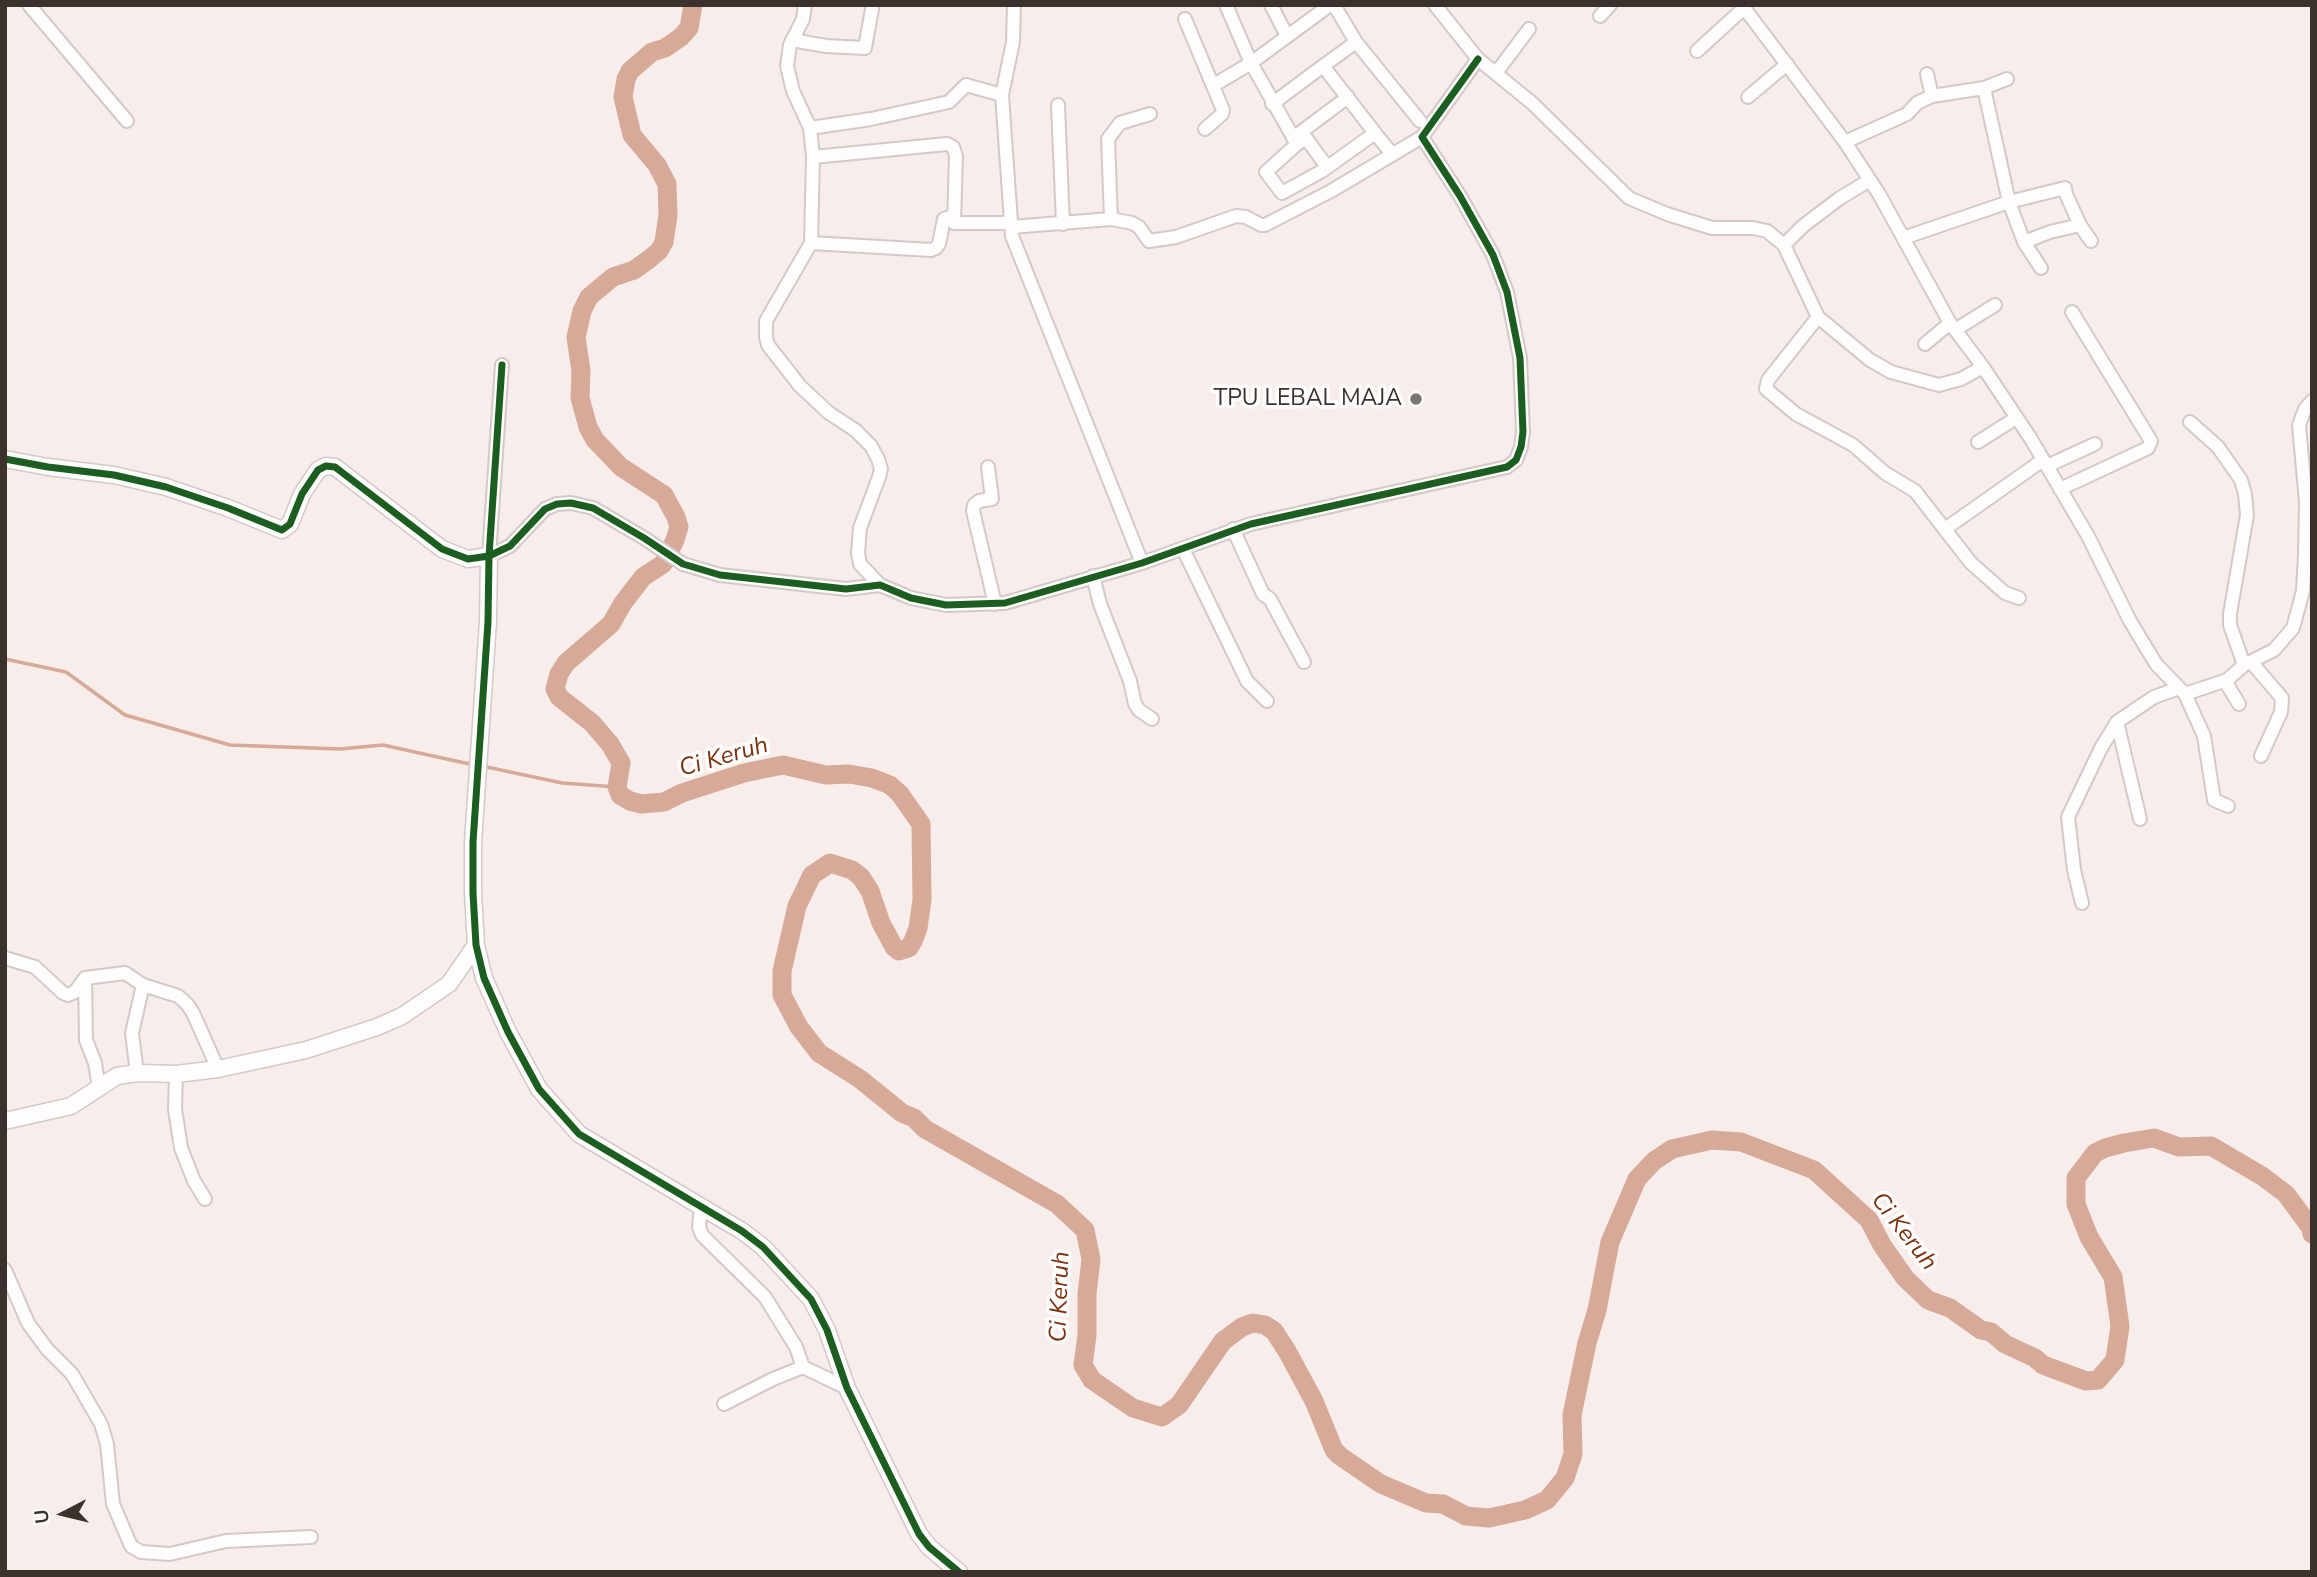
<!DOCTYPE html>
<style>
body{margin:0}
#map{position:relative;width:2317px;height:1577px;overflow:hidden;background:#f7eeeb;font-family:"Nunito Sans",sans-serif}
canvas{display:block}
.frame{position:absolute;inset:0;border:7px solid #3b312d;pointer-events:none}
.north{position:absolute;left:28px;top:1479px;width:70px;height:70px;-webkit-text-stroke:5px #fdfdfd;paint-order:stroke;rotate:263deg;font-size:19px;font-weight:700;line-height:28px;text-align:center;color:#3b312d}
.north::after{content:'';display:block;margin:auto;width:24px;height:32px;background:#3b312d;clip-path:polygon(50% 0,100% 100%,50% 72%,0 100%)}
</style>
<div id="map">
<canvas width="2317" height="1577"></canvas>
<div class="frame"></div>
<div class="north">U</div>
</div>
<script>
const ctx = document.querySelector('canvas').getContext('2d');
ctx.lineJoin = 'round';
const toPath = rows => new Path2D(rows.map(r => 'M' + r).join(''));
function trace(path, color, width, dash) { ctx.strokeStyle = color; ctx.lineWidth = width; ctx.lineCap = dash ? 'butt' : 'round'; ctx.setLineDash(dash || []); ctx.stroke(path); }
function write(font, color, halo, rows, align = 'center') {
  ctx.font = font + ' "Nunito Sans",sans-serif'; ctx.lineWidth = 7; ctx.setLineDash([]); ctx.textBaseline = 'middle'; ctx.strokeStyle = halo; ctx.fillStyle = color; for (const [text, x, y, turn = 0] of rows) {
    ctx.save(); ctx.translate(x, y); ctx.rotate((+turn || 0) * Math.PI / 180); ctx.textAlign = isNaN(turn) ? turn : align; if (halo) ctx.strokeText(text, 0, 0); ctx.fillText(text, 0, 0); ctx.restore();
  }
}
const stream = toPath([
 [5,659,66,672,125,715,230,745,340,749,383,745,474,765],
 [482,766,562,783,617,787]
]);
const river = toPath([
 [693,5,689,28,681,37,665,48,652,52,630,71,626,79,623,97,632,135,657,165,667,184,668,215,664,242,659,251,648,260,634,270,613,277,589,297,582,311,576,337,581,371,580,398,588,427,595,440,621,467,664,495,676,517,679,527,675,540,663,564,643,577,623,603,611,624,566,663,559,674,555,689,559,697,592,723,610,744,621,763,617,787,620,795,630,801,641,804,664,802,682,793,744,773,783,765,826,775,849,774,872,778,890,785,900,794,921,824,922,900,918,928,913,941,909,948,899,951,894,947,881,923,870,891,861,877,852,870,830,863,812,875,797,906,782,971,782,995,799,1027,819,1053,860,1079,902,1113,914,1118,925,1129,1057,1204,1085,1230,1091,1259,1087,1294,1087,1335,1083,1365,1092,1380,1133,1408,1162,1417,1179,1405,1223,1341,1242,1327,1253,1323,1265,1325,1274,1331,1287,1351,1314,1401,1334,1450,1340,1456,1381,1484,1426,1503,1443,1504,1466,1516,1489,1518,1525,1510,1547,1500,1565,1478,1573,1454,1572,1415,1587,1343,1597,1310,1610,1242,1637,1179,1654,1161,1672,1149,1712,1140,1741,1142,1814,1170,1869,1220,1882,1245,1905,1278,1928,1300,1950,1308,1981,1330,1991,1332,2005,1344,2035,1358,2043,1365,2086,1381,2098,1380,2115,1360,2120,1326,2113,1277,2089,1237,2076,1204,2076,1178,2095,1153,2105,1148,2124,1143,2154,1138,2179,1147,2211,1146,2262,1176,2286,1194,2311,1228,2312,1234]
]);
const minor = toPath([
 [29,5,127,121],
 [805,5,803,19,790,45,787,66,793,91,810,128,813,157,811,243,766,321,766,337,768,345,800,386,829,413,855,430,871,446,878,459,881,469,879,477,860,528,858,553,860,564,880,585],
 [1014,5,1013,42,1002,95,1012,236,1142,563],
 [1226,5,1251,63,1330,5],
 [1271,5,1287,36],
 [1334,5,1356,42,1420,121],
 [1435,5,1478,59,1532,103,1629,198,1667,214,1712,228,1753,228,1767,231,1784,245,1818,317,1870,360,1891,372,1939,385,1961,379,1983,367],
 [1742,5,1845,142,1879,194,1950,323,1983,367,2031,439,2088,536,2130,621,2156,664,2185,694,2204,736,2214,800,2228,806],
 [1600,16,1610,5],
 [1185,19,1223,110,1222,114,1205,129],
 [792,40,826,46,865,48,872,9],
 [1356,42,1323,66,1375,133],
 [1697,51,1744,8],
 [1496,73,1529,29],
 [1927,74,1932,96],
 [1214,85,1251,63,1297,144,1306,138,1327,167],
 [1984,88,2009,202,2024,242,2041,268],
 [1748,97,1787,64],
 [1272,104,1323,66],
 [1058,105,1063,224],
 [810,128,871,119,949,102,966,85,1002,95],
 [1293,138,1348,97],
 [1845,142,1907,114,1917,103,1932,96,1984,88,2007,79],
 [1297,144,1266,172,1282,193,1322,171,1375,133,1392,154],
 [813,157,947,144,953,147,956,156,954,223,1010,223],
 [1111,219,1132,223,1139,227,1149,241,1176,237,1236,216,1246,217,1261,225,1265,225,1331,191,1422,137],
 [1011,227,1111,219,1108,139,1120,123,1150,114],
 [1903,238,2009,202,2065,188,2066,194,2080,225,2091,241],
 [2024,242,2050,232,2080,225],
 [811,243,931,250,936,248,939,244,944,219,953,216],
 [1784,245,1803,226,1840,198,1870,180],
 [1818,317,1768,380,1766,389,1796,414,1853,445,1885,473,1915,491,1971,563,2005,593,2019,598],
 [1955,330,1995,305],
 [1925,344,1950,323],
 [502,365,489,556,510,546,545,509,557,504,571,503,593,508,644,538,683,564,720,575,846,589,880,585,911,598,946,605,1005,603,1142,563,1251,524,1507,467,1516,460,1521,447,1523,432,1520,358,1507,292,1493,255,1460,196,1422,137,1478,59],
 [2190,422,2218,447,2241,480,2245,494,2247,515,2230,614,2230,625,2244,665],
 [1978,442,2016,418],
 [2047,466,2095,444],
 [988,467,992,499,979,501,974,505,973,511,995,604],
 [2060,489,2148,448,2151,441,2072,312],
 [1233,529,1263,594,1270,599,1304,662],
 [1945,529,2043,460],
 [1183,549,1247,681,1267,701],
 [1093,576,1100,604,1130,681,1135,704,1139,710,1152,719],
 [2251,662,2282,698,2281,712,2261,756],
 [2227,680,2228,686,2239,704],
 [2185,694,2227,680,2244,665,2274,650,2293,628,2303,591,2305,555,2306,502,2299,425,2305,409,2312,401],
 [2117,722,2140,819],
 [2082,903,2074,870,2068,817,2101,748,2117,722,2154,697,2179,688],
 [5,958,35,967,63,993,68,995,75,992,85,978,125,973,143,985,178,996,187,1004,193,1013,218,1069],
 [85,978,86,1040,95,1063,99,1088],
 [137,1073,132,1033,143,985],
 [176,1074,175,1109,181,1148,194,1181,205,1199],
 [701,1207,699,1227,702,1235,765,1297,796,1347,803,1367],
 [5,1270,28,1323,47,1349,72,1374,101,1424,107,1444,113,1504,131,1546,141,1552,170,1554,226,1541,311,1537],
 [724,1404,773,1379,803,1367,847,1388]
]);
const tertiary = toPath([
 [5,459,48,467,114,475,166,487,228,508,282,530,290,524,302,494,318,470,326,466,335,467,442,549,468,559,489,556,488,622,473,842,473,893,476,945,484,978,508,1032,539,1089,579,1134,742,1231,763,1247,811,1299,827,1330,847,1388,919,1534,929,1547,959,1572],
 [5,1121,71,1106,117,1076,137,1073,176,1074,218,1069,306,1050,377,1027,402,1016,449,984,476,945]
]);
const cycleway = toPath([
 [502,365,489,556,510,546,545,509,557,504,571,503,593,508,644,538,683,564,720,575,846,589,880,585,911,598,946,605,1005,603,1142,563,1251,524,1507,467,1516,460,1521,447,1523,432,1520,358,1507,292,1493,255,1460,196,1422,137,1478,59],
 [5,459,48,467,114,475,166,487,228,508,282,530,290,524,302,494,318,470,326,466,335,467,442,549,468,559,489,556,488,622,473,842,473,893,476,945,484,978,508,1032,539,1089,579,1134,742,1231,763,1247,811,1299,827,1330,847,1388,919,1534,929,1547,959,1572]
]);
const markers = [
 [1416,399,7,"#7d7370"]
];
const poiNames = [
 ["TPU LEBAL MAJA",1402,399]
];
const waterNames = [
 ["Ci Keruh",724,758,-16],
 ["Ci Keruh",1903,1232,52],
 ["Ci Keruh",1061,1297,-88]
];
trace(stream, '#d7a998', 3.5);
trace(river, '#d7a998', 19);
trace(minor, '#d3cac7', 16);
trace(tertiary, '#d3cac7', 19);
trace(minor, '#fefcfc', 12);
trace(tertiary, '#fefcfc', 16);
trace(cycleway, '#1b5e20', 7);
for (const [x, y, r, color] of markers) { const dot = new Path2D(); dot.arc(x, y, r, 0, 2 * Math.PI); ctx.fillStyle = color; ctx.fill(dot); trace(dot, '#fdfdfd', 2.5); }
write('23px', '#3b312d', '#fdfdfd', poiNames, 'right');
write('italic 24px', '#7c320f', '#fdfdfd', waterNames);
</script>
